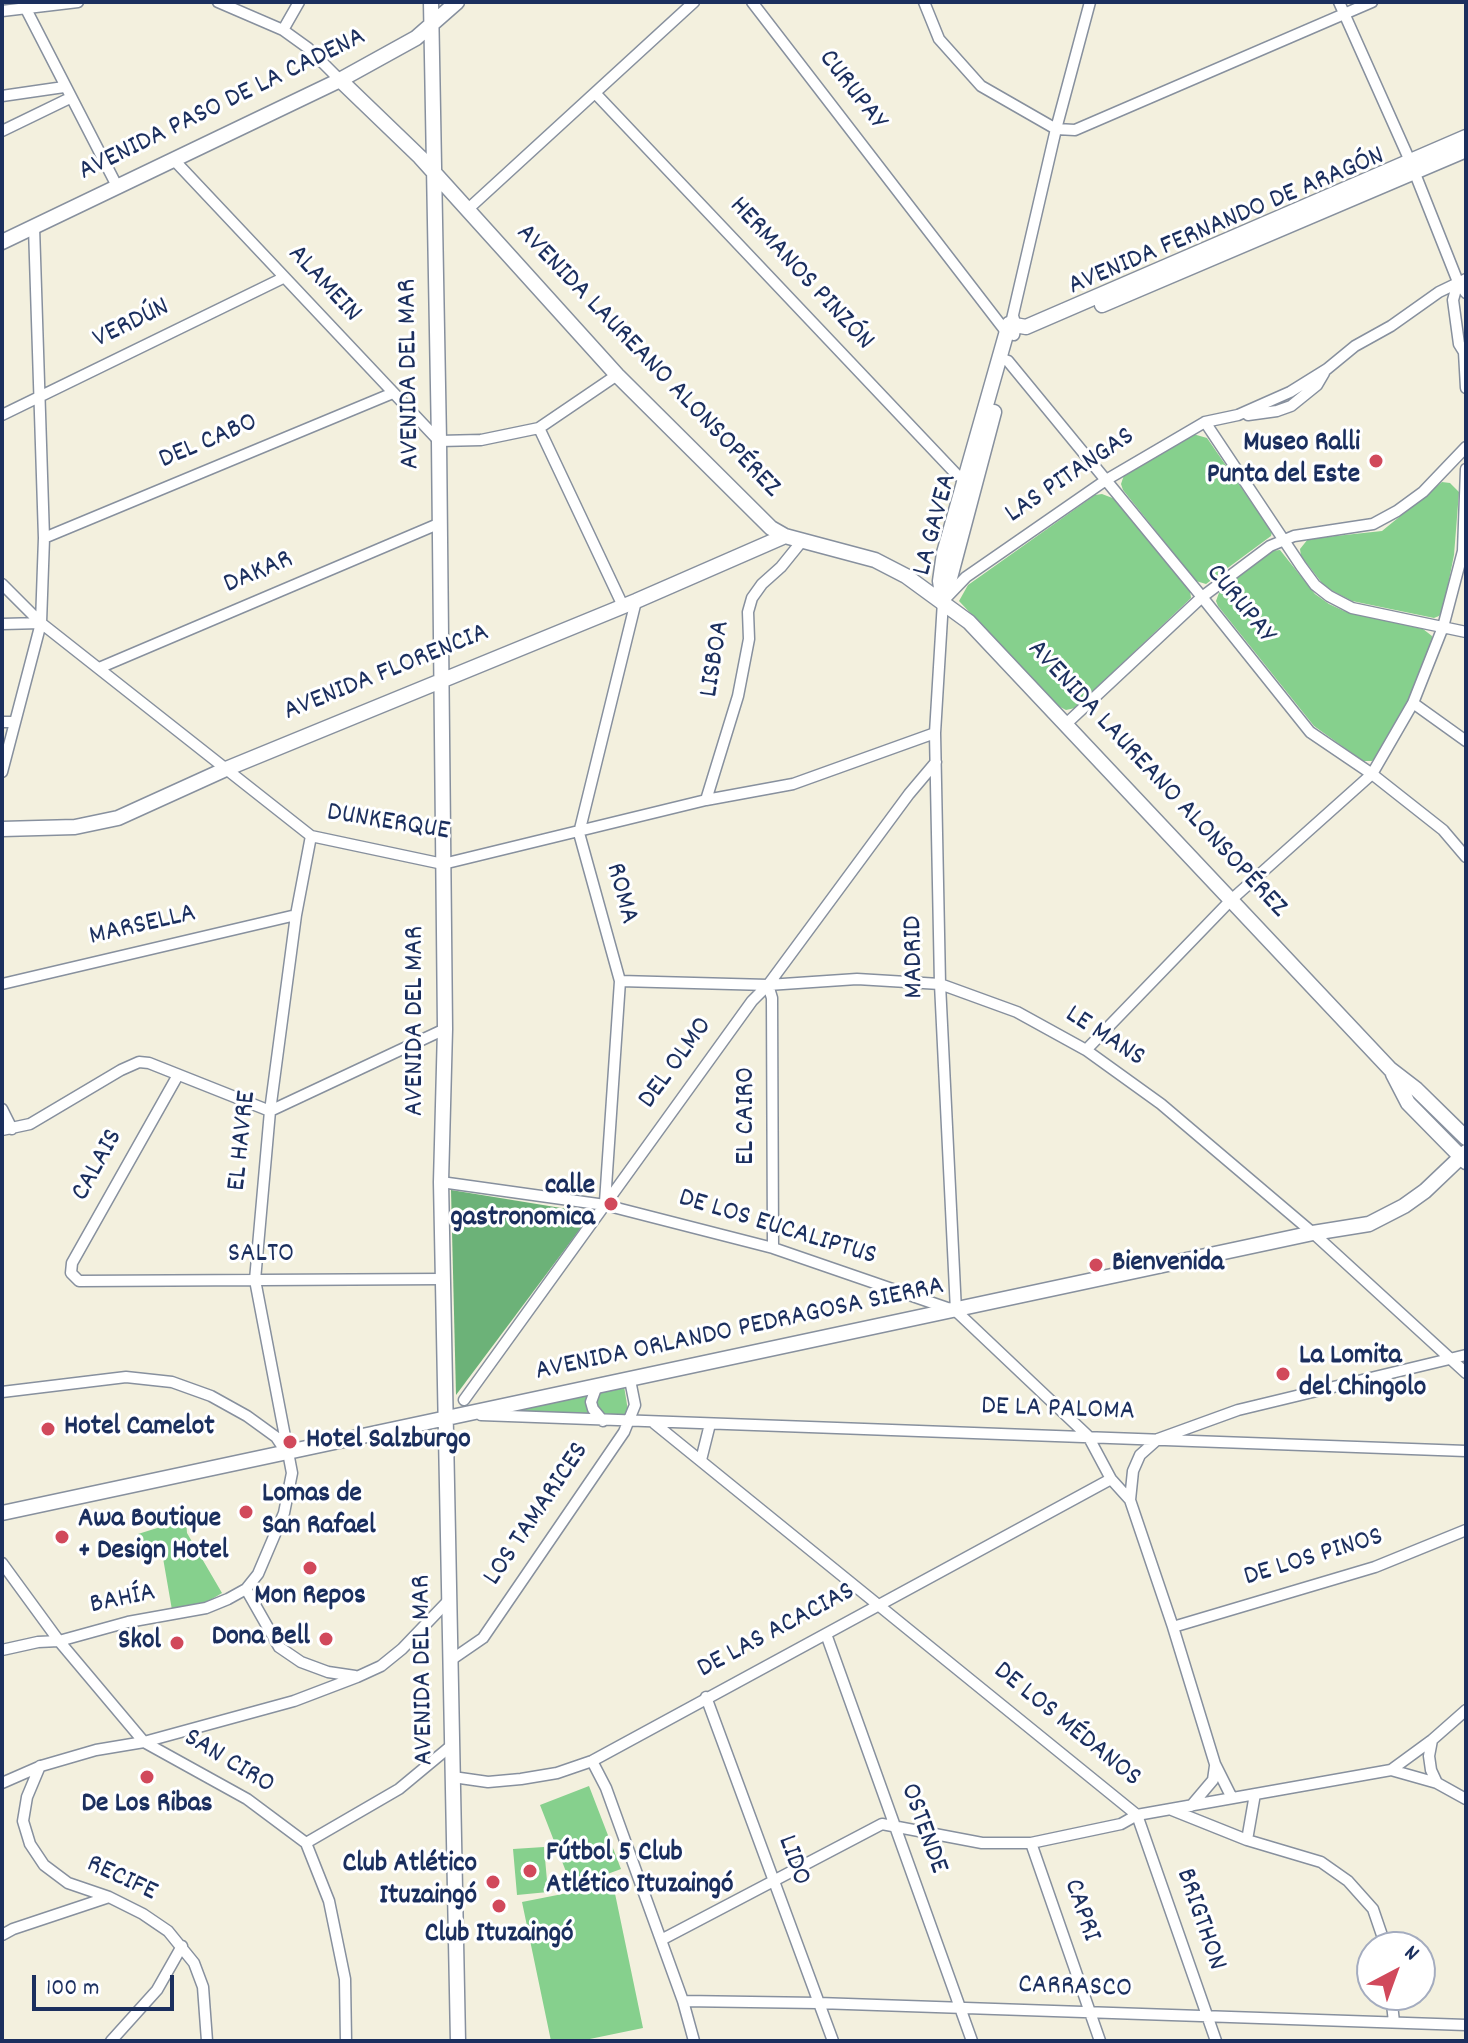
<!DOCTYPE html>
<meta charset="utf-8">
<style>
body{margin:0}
#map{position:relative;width:1468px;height:2043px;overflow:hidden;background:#f3f0de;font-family:Dekko,sans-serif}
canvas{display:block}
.frame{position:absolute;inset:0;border:4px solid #1b2f5e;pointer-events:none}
.north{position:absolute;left:1356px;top:1931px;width:80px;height:80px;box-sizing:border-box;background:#fff;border:2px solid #a4acbf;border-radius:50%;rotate:41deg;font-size:22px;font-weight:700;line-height:32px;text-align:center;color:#1b2f5e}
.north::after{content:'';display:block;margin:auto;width:28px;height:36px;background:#d1495b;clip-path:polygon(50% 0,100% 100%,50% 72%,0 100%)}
.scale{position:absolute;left:32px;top:1975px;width:142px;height:36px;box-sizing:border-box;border:4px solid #1b2f5e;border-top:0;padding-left:10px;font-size:24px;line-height:28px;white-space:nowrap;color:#1b2f5e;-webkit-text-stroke:6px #fff;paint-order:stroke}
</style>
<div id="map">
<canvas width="1468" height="2043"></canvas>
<div class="frame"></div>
<div class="north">N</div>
<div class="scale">100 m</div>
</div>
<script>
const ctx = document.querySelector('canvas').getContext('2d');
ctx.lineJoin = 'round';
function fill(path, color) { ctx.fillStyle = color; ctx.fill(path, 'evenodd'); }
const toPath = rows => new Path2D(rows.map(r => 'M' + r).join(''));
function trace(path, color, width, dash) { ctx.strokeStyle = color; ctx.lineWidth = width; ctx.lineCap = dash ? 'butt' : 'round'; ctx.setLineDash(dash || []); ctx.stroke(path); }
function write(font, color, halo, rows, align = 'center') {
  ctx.font = font + ' Dekko,sans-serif'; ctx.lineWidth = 6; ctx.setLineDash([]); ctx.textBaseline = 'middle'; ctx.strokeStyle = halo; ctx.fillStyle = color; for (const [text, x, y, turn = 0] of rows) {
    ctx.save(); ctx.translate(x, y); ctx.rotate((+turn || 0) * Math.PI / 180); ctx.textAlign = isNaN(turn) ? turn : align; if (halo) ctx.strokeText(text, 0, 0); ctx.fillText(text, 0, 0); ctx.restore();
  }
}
const green = toPath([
 [1193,434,1207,438,1272,532,1271,536,1206,584,1196,581,1123,490,1121,484,1124,475],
 [1442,482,1450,483,1459,492,1454,555,1443,610,1439,616,1434,618,1352,601,1325,587,1301,556,1300,549,1308,539,1382,531],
 [1102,494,1115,499,1190,590,1191,598,1075,708,1066,710,1058,706,959,601,968,585,1095,495],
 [1280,550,1315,594,1329,604,1344,611,1423,629,1432,636,1432,642,1407,702,1376,758,1372,761,1363,761,1314,726,1218,606,1216,601,1220,590,1271,551],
 [624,1386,629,1417,505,1412],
 [186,1519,187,1533,222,1593,207,1602,172,1610,163,1558,151,1552,138,1534],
 [589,1786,621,1869,572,1887,540,1805],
 [544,1847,548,1892,517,1895,513,1849],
 [613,1884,643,2028,580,2041,551,2041,522,1902]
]);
const forest = toPath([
 [451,1190,592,1213,456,1395]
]);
const street = toPath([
 [218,2,283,30,308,48,340,80],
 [752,2,1007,333,1014,335,1016,326,1013,316],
 [924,2,939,39,981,86,1056,129,1075,130,1372,2],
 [1339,2,1410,161,1458,282,1466,293],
 [26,9,118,188],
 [2,11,78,2],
 [283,30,299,2],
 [595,93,957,475,971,481],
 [2,96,64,87],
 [2,131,70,98],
 [174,160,439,441,481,440,539,428,617,375],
 [467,210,694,2],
 [1458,282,1453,300,1459,344,1464,352,1466,388],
 [1012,319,1056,129,1090,2],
 [999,358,1008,361,1202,597,1310,732,1372,774,1443,830,1466,857],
 [2,415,283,278],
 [1248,415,1277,411,1291,406,1317,385,1324,373],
 [1205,422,1301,566,1315,585,1329,596,1352,608,1466,632],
 [539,428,623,606],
 [44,538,393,393],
 [2,584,41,623,311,836,443,864,706,800,793,784,935,733],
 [2,624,41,623],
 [99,668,438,524],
 [1413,703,1466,741],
 [2,722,15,722],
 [1066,724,1202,597,1270,546,1294,536,1373,524,1397,511,1423,492,1466,447],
 [2,772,41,623,44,538,34,227],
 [706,800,738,696,749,639,748,612,752,598,762,584,781,567,802,541],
 [620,981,768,985,857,979,940,984,1017,1012,1086,1050,1161,1104,1313,1233,1466,1373],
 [2,984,296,915],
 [768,985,772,998,773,1248],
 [1086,1050,1231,900,1372,774,1413,703,1443,627,1463,551,1466,469],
 [178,1075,72,1263,71,1273,79,1281,443,1279],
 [2,1109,12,1129],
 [2,1130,30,1124,121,1070,139,1062,149,1063,270,1111,445,1029],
 [441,1182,605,1205,773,1248,956,1311,1088,1436,1111,1479,1130,1500,1173,1627,1215,1764,1232,1798],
 [605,1202,620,981,579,833,636,601],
 [956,1311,940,984,935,733,943,601,966,577,1106,480,1205,422,1238,415,1290,392,1327,369,1355,346,1391,326,1439,292,1466,279],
 [596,1388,591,1402,593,1409,603,1421],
 [2,1392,126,1377,172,1382,211,1396,247,1416,276,1437,282,1446],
 [464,1400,752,1001,768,985,909,794,936,762],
 [481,1415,1466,1451],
 [654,1423,1137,1815,1391,1770,1437,1783,1466,1799],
 [701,1460,710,1424],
 [1130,1500,1133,1471,1140,1455,1158,1439,1238,1410,1466,1355],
 [2,1563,59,1641,144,1742,247,1799,306,1843,329,1901,345,1979,346,2041],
 [246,1589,279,1647,301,1662,328,1672,355,1676],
 [1173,1627,1375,1567,1466,1530],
 [826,1634,972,2041],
 [2,1650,38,1642,59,1641,128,1622,206,1608,228,1599,246,1589,258,1574,284,1513,292,1473,255,1280,270,1111,296,915,311,836],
 [451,1660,483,1638,624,1432,635,1405,630,1380],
 [706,1697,833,2041],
 [1432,1740,1429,1756,1431,1770,1437,1783],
 [592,1761,606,1788,683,2001,694,2041],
 [40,1766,27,1797,23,1821,30,1844,44,1865,68,1883,109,1897,143,1914,168,1931,194,1963,203,1987,207,2041],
 [1391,1770,1432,1740,1466,1710],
 [453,1777,488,1782,521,1779,557,1773,592,1761,1111,1479],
 [2,1783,41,1766,96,1750,144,1742,294,1701,357,1677,381,1666,402,1649,449,1600],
 [1191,1806,1213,1780,1215,1766],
 [1172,1810,1247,1840,1321,1862,1348,1881,1373,1909,1386,1947],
 [1247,1840,1255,1794],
 [306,1843,399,1789,452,1745],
 [1031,1843,1100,2041],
 [2,1935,13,1929,109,1897],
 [661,1940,882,1824,982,1843,1031,1843,1121,1824,1137,1815,1216,2041],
 [1391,1995,1394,2022],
 [683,2001,818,2003,1466,2025],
 [111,2041,157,1990,182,1946]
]);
const secondary = toPath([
 [431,2,439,441,445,1029,441,1182,458,2041],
 [340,80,420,157,617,375,771,528,785,536,875,560,906,576,969,622,1390,1069,1416,1089,1466,1138],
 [2,242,340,80,416,38,457,2],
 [1102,305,1466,150],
 [946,593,994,412],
 [943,601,940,581,944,553,1009,324,1026,327,1466,137],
 [2,829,75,827,118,818,226,769,636,601,785,536],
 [1393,1074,1408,1103,1466,1162],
 [2,1513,1313,1233,1369,1224,1404,1206,1425,1191,1466,1152]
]);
const markers = [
 [1376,461,8,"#d1495b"],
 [611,1204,8,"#d1495b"],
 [1096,1265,8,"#d1495b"],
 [1283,1374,8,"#d1495b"],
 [48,1429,8,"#d1495b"],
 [290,1442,8,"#d1495b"],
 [246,1512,8,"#d1495b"],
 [62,1537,8,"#d1495b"],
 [310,1568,8,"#d1495b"],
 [326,1639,8,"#d1495b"],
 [177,1643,8,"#d1495b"],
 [147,1777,8,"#d1495b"],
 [530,1871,8,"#d1495b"],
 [493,1882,8,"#d1495b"],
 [499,1906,8,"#d1495b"]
];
const streetNames = [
 ["CURUPAY",851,91,52],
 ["AVENIDA PASO DE LA CADENA",223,106,-26],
 ["AVENIDA FERNANDO DE ARAGÓN",1227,223,-23],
 ["HERMANOS PINZÓN",800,275,47],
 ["ALAMEIN",323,285,47],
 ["VERDÚN",132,325,-26],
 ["AVENIDA LAUREANO ALONSOPÉREZ",647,362,46],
 ["AVENIDA DEL MAR",411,374,-91],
 ["DEL CABO",209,443,-23],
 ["LAS PITANGAS",1071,477,-34],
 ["LA GAVEA",937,525,-75],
 ["DAKAR",259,574,-23],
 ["CURUPAY",1239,605,51],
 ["LISBOA",717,659,-81],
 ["AVENIDA FLORENCIA",387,674,-22],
 ["AVENIDA LAUREANO ALONSOPÉREZ",1156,780,47],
 ["DUNKERQUE",388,824,9],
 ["ROMA",620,894,75],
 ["MARSELLA",143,927,-13],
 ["MADRID",916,957,-91],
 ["AVENIDA DEL MAR",417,1021,-90],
 ["LE MANS",1104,1038,33],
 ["DEL OLMO",677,1064,-54],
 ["EL CAIRO",748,1116,-90],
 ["EL HAVRE",244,1141,-84],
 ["CALAIS",99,1166,-61],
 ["DE LOS EUCALIPTUS",777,1229,17],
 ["SALTO",261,1256],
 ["AVENIDA ORLANDO PEDRAGOSA SIERRA",740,1331,-12],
 ["DE LA PALOMA",1058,1411,2],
 ["LOS TAMARICES",538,1515,-56],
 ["DE LOS PINOS",1314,1559,-17],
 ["BAHÍA",123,1601,-12],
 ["DE LAS ACACIAS",777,1632,-28],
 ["AVENIDA DEL MAR",425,1670,-91],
 ["DE LOS MÉDANOS",1066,1726,39],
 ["SAN CIRO",228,1763,31],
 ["OSTENDE",922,1829,70],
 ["LIDO",792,1861,70],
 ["RECIFE",121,1880,25],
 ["CAPRI",1080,1911,71],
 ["BRIGTHON",1199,1920,71],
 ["CARRASCO",1075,1989,2]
];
const poiNames = [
 ["Museo Ralli",1360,445,"right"],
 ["Punta del Este",1360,477,"right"],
 ["calle",595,1188,"right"],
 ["gastronomica",595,1220,"right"],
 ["Bienvenida",1112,1265],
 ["La Lomita",1299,1358],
 ["del Chingolo",1299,1390],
 ["Hotel Camelot",64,1429],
 ["Hotel Salzburgo",306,1442],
 ["Lomas de",262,1496],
 ["San Rafael",262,1528],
 ["Awa Boutique",78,1521],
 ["+ Design Hotel",78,1553],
 ["Mon Repos",310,1598,"center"],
 ["Dona Bell",310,1639,"right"],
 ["Skol",161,1643,"right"],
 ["De Los Ribas",147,1806,"center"],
 ["Fútbol 5 Club",546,1855],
 ["Atlético Ituzaingó",546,1887],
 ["Club Atlético",477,1866,"right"],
 ["Ituzaingó",477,1898,"right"],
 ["Club Ituzaingó",499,1936,"center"]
];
fill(green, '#86d08d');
fill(forest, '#6cb278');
trace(street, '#87909e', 13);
trace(secondary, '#87909e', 17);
trace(street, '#fff', 10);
trace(secondary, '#fff', 14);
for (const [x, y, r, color] of markers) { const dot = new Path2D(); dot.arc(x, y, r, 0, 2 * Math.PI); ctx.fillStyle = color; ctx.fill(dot); trace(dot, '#fff', 3); }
write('28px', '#1b2f5e', '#fff', streetNames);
write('bold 28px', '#1b2f5e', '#fff', poiNames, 'left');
</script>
